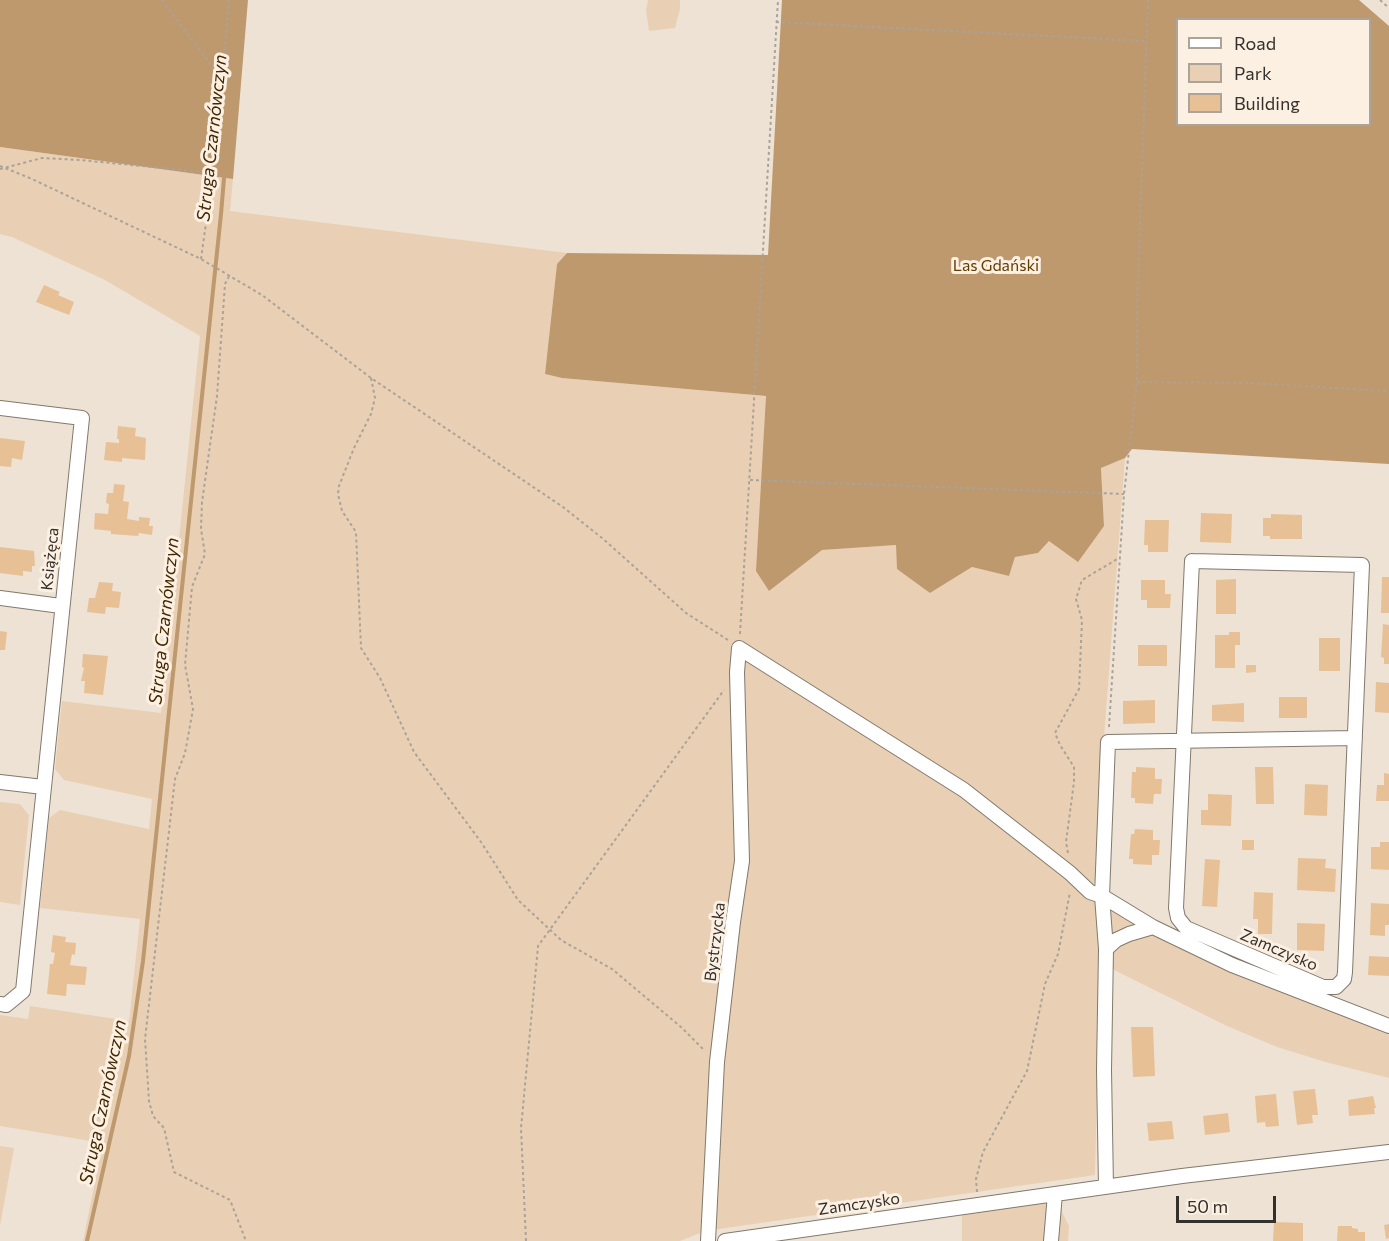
<!DOCTYPE html>
<meta charset="utf-8">
<style>
body{margin:0}
#map{position:relative;width:1389px;height:1241px;overflow:hidden;background:#eee2d5;font-family:Commissioner,sans-serif}
canvas{display:block}
.legend{position:absolute;left:1176px;top:18px;width:195px;height:108px;box-sizing:border-box;background:#fcf0e3;border:2px solid #aca399;margin:0;padding:8px 10px;list-style:none;font-size:18px;color:#34302b}
.legend li{display:flex;align-items:center;gap:12px;height:30px}
.legend b{width:30px;border:2px solid #aca399}
.scale{position:absolute;left:1176px;top:1196px;width:100px;height:27px;box-sizing:border-box;border:3px solid #34302b;border-top:0;padding-left:8px;font-size:18px;line-height:21px;white-space:nowrap;color:#34302b;-webkit-text-stroke:4px #fcf0e3;paint-order:stroke}
</style>
<div id="map">
<canvas width="1389" height="1241"></canvas>
<ul class="legend">
<li><b style="height:8px;background:#fff"></b>Road</li>
<li><b style="height:16px;background:#e9d0b4"></b>Park</li>
<li><b style="height:16px;background:#e7c195"></b>Building</li>
</ul>
<div class="scale">50 m</div>
</div>
<script>
const ctx = document.querySelector('canvas').getContext('2d');
ctx.lineJoin = 'round';
function fill(path, color) { ctx.fillStyle = color; ctx.fill(path, 'evenodd'); }
const toPath = rows => new Path2D(rows.map(r => 'M' + r).join(''));
function trace(path, color, width, dash) { ctx.strokeStyle = color; ctx.lineWidth = width; ctx.lineCap = dash ? 'butt' : 'round'; ctx.setLineDash(dash || []); ctx.stroke(path); }
function write(font, color, halo, rows, align = 'center') {
  ctx.font = font + ' Commissioner,sans-serif'; ctx.lineWidth = 6; ctx.setLineDash([]); ctx.textBaseline = 'middle'; ctx.strokeStyle = halo; ctx.fillStyle = color; for (const [text, x, y, turn = 0] of rows) {
    ctx.save(); ctx.translate(x, y); ctx.rotate((+turn || 0) * Math.PI / 180); ctx.textAlign = isNaN(turn) ? turn : align; if (halo) ctx.strokeText(text, 0, 0); ctx.fillText(text, 0, 0); ctx.restore();
  }
}
const green = toPath([
 [648,0,680,0,680,9,675,28,649,31,646,10],
 [0,147,233,179,230,211,567,253,557,264,545,374,562,378,766,396,763,467,769,591,822,550,896,545,930,593,972,567,1009,576,1015,557,1038,553,1049,541,1104,526,1101,468,1125,458,1104,738,1096,877,1089,896,1164,941,1231,973,1389,1035,1389,1078,1329,1063,1277,1047,1227,1026,1100,963,1095,1175,705,1231,680,1241,83,1241,103,1143,0,1126,0,1015,28,1019,30,1006,129,1021,140,919,40,908,49,818,60,810,149,829,152,799,64,780,55,769,62,701,161,713,200,336,105,280,12,237,0,234],
 [0,802,20,804,29,815,20,905,0,902],
 [0,1146,14,1148,0,1226],
 [1057,1202,1069,1226,1068,1241,962,1241,962,1213]
]);
const forest = toPath([
 [0,0,248,0,233,179,0,147],
 [782,0,1359,0,1389,26,1389,464,1132,449,1125,458,1101,468,1104,526,1078,562,1049,541,1038,553,1015,557,1009,576,972,567,930,593,897,569,896,545,822,550,769,591,756,571,766,396,562,378,545,374,557,264,567,253,768,255],
 [1178,20,1370,20,1370,124,1178,124]
]);
const stream = toPath([
 [87,1241,129,1056,143,961,221,214,239,0]
]);
const building = toPath([
 [44,285,60,292,58,295,74,302,69,315,36,302],
 [118,426,136,428,135,436,146,438,145,460,122,458,122,462,104,460,106,442,119,443,119,439,117,439],
 [0,438,25,441,22,460,12,458,11,467,0,466],
 [114,484,125,485,123,501,129,502,127,519,139,521,139,517,150,518,149,526,153,526,152,535,139,533,138,536,111,534,111,531,94,529,95,513,108,514,109,504,106,503,107,493,113,493],
 [1201,513,1232,514,1231,543,1200,542],
 [1271,514,1302,515,1302,539,1270,539,1270,536,1263,536,1263,518,1271,518],
 [1145,520,1169,520,1168,552,1148,552,1148,545,1144,545],
 [0,547,34,551,35,566,32,566,32,572,23,571,23,576,0,573],
 [1382,577,1389,577,1389,613,1381,613],
 [1236,579,1236,614,1216,614,1216,580],
 [1141,580,1165,580,1165,594,1171,594,1170,608,1147,608,1147,600,1141,600],
 [99,582,113,583,112,591,121,592,119,608,106,607,105,614,87,612,89,598,95,598],
 [1383,624,1389,625,1389,664,1384,664,1384,658,1381,657],
 [0,631,7,632,5,650,0,650],
 [1229,632,1240,632,1240,645,1235,645,1235,668,1215,668,1215,635,1229,635],
 [1319,638,1340,638,1340,671,1319,671],
 [1138,645,1167,645,1167,666,1138,666],
 [83,654,108,656,103,695,84,693,85,681,81,681,84,668,82,667],
 [1246,665,1256,665,1256,672,1246,673],
 [1376,682,1389,683,1389,713,1375,712],
 [1279,697,1307,697,1307,718,1279,718],
 [1155,700,1155,723,1123,724,1123,701],
 [1244,703,1244,722,1212,721,1212,705],
 [1136,767,1155,768,1155,779,1162,779,1161,794,1154,794,1153,804,1135,803,1135,798,1131,798,1132,772,1136,772],
 [1255,767,1273,767,1274,804,1256,804],
 [1384,773,1389,774,1389,801,1376,801,1377,785,1384,785],
 [1305,784,1328,785,1327,816,1304,815],
 [1208,794,1232,795,1231,826,1201,825,1201,810,1208,810],
 [1135,829,1153,830,1153,840,1160,840,1159,855,1152,855,1152,865,1133,864,1133,859,1129,859,1131,834,1134,834],
 [1242,840,1254,840,1254,850,1242,850],
 [1380,842,1389,842,1389,870,1371,869,1371,847,1380,847],
 [1298,858,1326,859,1325,868,1336,869,1335,892,1297,890],
 [1205,859,1220,860,1217,907,1202,906],
 [1254,892,1273,893,1272,934,1258,934,1258,919,1253,919],
 [1371,903,1389,904,1389,925,1385,925,1385,936,1370,935],
 [1297,923,1325,924,1324,951,1297,950],
 [53,935,66,937,65,942,76,943,75,955,72,954,70,965,87,967,85,985,67,984,66,996,47,994,50,964,53,964,55,953,51,952],
 [1369,956,1389,957,1389,976,1368,975],
 [1131,1027,1153,1027,1155,1076,1133,1077],
 [1315,1089,1318,1115,1312,1115,1313,1123,1297,1125,1293,1091],
 [1276,1094,1279,1126,1266,1127,1265,1122,1257,1123,1255,1096],
 [1373,1096,1376,1108,1374,1108,1375,1114,1349,1116,1348,1100],
 [1228,1113,1230,1132,1205,1135,1203,1116],
 [1172,1121,1174,1139,1149,1141,1147,1123],
 [1274,1222,1303,1223,1303,1241,1273,1241],
 [1389,1224,1389,1238,1386,1239,1384,1225],
 [1338,1226,1352,1226,1352,1228,1358,1229,1358,1232,1365,1232,1365,1241,1337,1241]
]);
const path = toPath([
 [162,0,221,78],
 [1380,0,1389,8],
 [776,22,1145,41],
 [0,166,32,179,201,259,262,295,371,378,563,507,602,538,686,613,728,640],
 [0,169,42,158,80,160,213,173],
 [201,259,213,173,229,0],
 [229,276,225,284,217,396,202,502,201,529,205,554,192,587,185,665,193,709,185,753,175,779,145,1039,149,1101,153,1116,164,1128,174,1172,230,1200,246,1241],
 [371,378,375,398,371,414,354,448,339,486,338,494,342,511,356,532,361,648,380,678,414,752,481,842,518,900,561,940,612,969,681,1027,705,1051],
 [1137,382,1250,383,1389,391],
 [750,480,1124,494],
 [740,634,778,0],
 [1109,727,1124,494,1137,382,1137,308,1148,0],
 [1068,853,1066,842,1074,782,1074,767,1060,745,1055,733,1079,689,1082,620,1076,599,1082,580,1119,558],
 [977,1192,976,1179,983,1152,1027,1071,1045,984,1058,954,1070,892],
 [526,1241,521,1128,538,946,724,690]
]);
const minor = toPath([
 [0,408,82,418,23,991,6,1005,0,1004],
 [1192,561,1362,565,1345,972,1344,979,1336,987,1323,987,1186,928,1178,918,1176,908,1192,561],
 [0,598,61,606],
 [0,782,43,787],
 [1106,949,1116,940,1129,934,1153,927],
 [1106,1187,1104,1070,1106,949,1102,896,1108,742,1355,738],
 [708,1241,717,1062,733,922,742,861,737,672,739,648,964,790,1070,873,1090,892,1102,896,1153,927,1232,965,1389,1026],
 [725,1241,1182,1176,1389,1152],
 [1051,1241,1055,1194]
]);
const parkNames = [
 ["Las Gdański",996,266]
];
const streetNames = [
 ["Książęca",50,559,-84],
 ["Bystrzycka",715,942,-83],
 ["Zamczysko",1279,950,23],
 ["Zamczysko",859,1204,-8]
];
const waterNames = [
 ["Struga Czarnówczyn",212,138,-84],
 ["Struga Czarnówczyn",164,621,-84],
 ["Struga Czarnówczyn",103,1102,-78]
];
fill(green, '#e9d0b4');
fill(forest, '#be996e');
trace(stream, '#be996e', 4);
fill(building, '#e7c195');
trace(minor, '#82786c', 16);
trace(path, '#aba298', 2, [3, 3]);
trace(minor, '#fff', 14);
write('16px', '#603b02', '#fcf0e3', parkNames);
write('16px', '#34302b', '#fcf0e3', streetNames);
write('italic 18px', '#422803', '#fcf0e3', waterNames);
</script>
